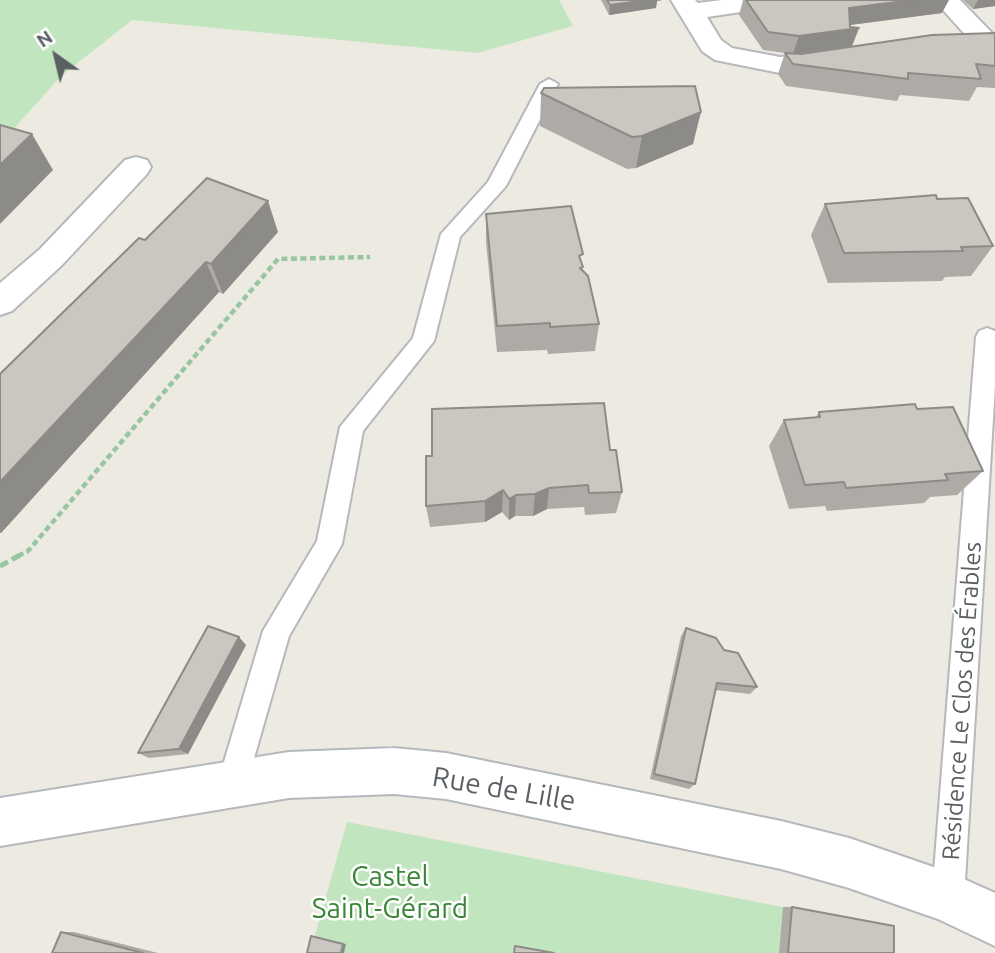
<!DOCTYPE html>
<meta charset="utf-8">
<style>
body{margin:0}
#map{position:relative;width:995px;height:953px;overflow:hidden;background:#edeae2;font-family:Ubuntu,sans-serif}
canvas{display:block}
.north{position:absolute;left:21px;top:21px;width:70px;height:70px;-webkit-text-stroke:5px #fff;paint-order:stroke;rotate:326deg;font-size:19px;font-weight:700;line-height:28px;text-align:center;color:#5a5f63}
.north::after{content:'';display:block;margin:auto;width:24px;height:32px;background:#5a5f63;clip-path:polygon(50% 0,100% 100%,50% 72%,0 100%)}
</style>
<div id="map">
<canvas width="995" height="953"></canvas>
<div class="north">N</div>
</div>
<script>
const ctx = document.querySelector('canvas').getContext('2d');
ctx.lineJoin = 'round';
function fill(path, color) { ctx.fillStyle = color; ctx.fill(path, 'evenodd'); }
const toPath = rows => new Path2D(rows.map(r => 'M' + r).join(''));
function trace(path, color, width, dash) { ctx.strokeStyle = color; ctx.lineWidth = width; ctx.lineCap = dash ? 'butt' : 'round'; ctx.setLineDash(dash || []); ctx.stroke(path); }
function write(font, color, halo, rows, align = 'center') {
  ctx.font = font + ' Ubuntu,sans-serif'; ctx.lineWidth = 5; ctx.setLineDash([]); ctx.textBaseline = 'middle'; ctx.strokeStyle = halo; ctx.fillStyle = color; for (const [text, x, y, turn = 0] of rows) {
    ctx.save(); ctx.translate(x, y); ctx.rotate((+turn || 0) * Math.PI / 180); ctx.textAlign = isNaN(turn) ? turn : align; if (halo) ctx.strokeText(text, 0, 0); ctx.fillText(text, 0, 0); ctx.restore();
  }
}
const green = toPath([
 [0,0,559,0,573,26,477,53,132,20,61,76,0,144],
 [347,822,844,919,843,953,310,953]
]);
const pathFar1 = toPath([
 [18,556,28,551,278,259,370,257]
]);
const path = toPath([
 [0,566,22,554]
]);
const service = toPath([
 [549,79,558,84,506,186,460,237,434,341,363,431,342,544,289,636,244,793,233,797,222,793,218,782,263,631,317,541,340,427,413,338,441,234,488,182,540,84,549,79],
 [987,328,995,331,995,386,964,897,959,908,948,913,937,908,932,897,976,337,979,331,987,328]
]);
const minor = toPath([
 [671,0,695,0,698,3,722,0,787,0,784,5,775,7,707,17,721,40,732,48,780,57,833,51,842,53,846,59,842,65,833,67,780,73,715,60,702,51,671,0],
 [934,0,960,0,995,36,995,50,979,50,934,0],
 [136,157,147,160,151,167,147,174,62,265,12,311,0,315,0,283,40,249,125,160,136,157]
]);
const tertiary = toPath([
 [394,748,446,753,781,821,849,838,948,872,995,893,995,946,938,919,849,888,781,869,446,799,394,794,289,798,0,846,0,798,289,752,394,748]
]);
const wall = toPath([
 [601,0,662,0,657,1,656,8,609,15],
 [743,0,942,13,850,25,850,27,859,28,852,46,799,54,995,33,995,88,977,87,969,101,900,95,897,101,786,86,778,74,785,53,763,50,739,15],
 [963,0,995,0,995,6,973,9],
 [541,93,693,144,636,168,627,169,540,126],
 [937,199,993,246,971,276,945,277,942,281,828,283,811,235,825,204],
 [486,214,582,263,582,270,599,324,595,351,548,354,547,350,497,352,486,242],
 [278,232,223,294,219,292,1,533,0,533,0,374,145,240],
 [819,412,983,471,957,495,930,497,924,503,827,511,825,506,789,509,769,446,784,420,815,418],
 [610,450,622,492,616,513,585,515,584,507,547,509,533,516,515,516,509,520,502,512,485,522,430,527,426,506],
 [686,628,757,687,750,694,715,690,695,784,689,789,650,779,681,636],
 [246,645,188,754,149,758,138,753],
 [783,907,792,907,894,953,779,953],
 [61,932,74,932,158,953,52,953]
]);
const shadedWall = toPath([
 [649,0,662,0,657,1,656,8,609,15,610,5],
 [913,0,949,0,942,13,842,26,849,8],
 [978,0,995,0,995,6,973,9],
 [859,28,852,46,793,54,799,36],
 [701,112,693,144,636,168,642,136],
 [32,134,53,170,0,224,0,165],
 [268,201,278,232,223,294,211,264],
 [206,262,219,292,1,533,0,532,0,482],
 [549,488,547,509,533,516,535,494],
 [503,490,502,512,485,522,485,501],
 [516,495,515,516,509,520,509,499],
 [239,637,246,645,188,754,179,749],
 [311,936,346,944,344,953,341,953]
]);
const building = toPath([
 [607,0,649,0,610,5,607,0],
 [746,0,913,0,849,8,850,27,859,28,799,36,768,32,746,0],
 [995,33,995,66,976,64,981,79,908,73,908,79,793,64,785,53,801,54,932,35,995,33],
 [695,86,701,112,642,136,632,137,541,93,544,88,695,86],
 [0,125,32,134,0,165,0,125],
 [207,178,268,201,211,264,206,262,0,482,0,374,139,238,145,240,207,178],
 [936,195,937,199,968,198,993,246,961,247,963,251,844,253,825,204,936,195],
 [571,206,583,254,579,256,583,267,580,268,588,276,599,324,550,327,550,323,497,326,486,214,571,206],
 [604,403,610,450,616,450,622,492,589,493,588,485,549,488,535,494,516,495,509,499,503,490,485,501,426,506,426,456,432,456,432,409,604,403],
 [915,404,917,409,953,407,983,471,945,474,948,480,846,488,844,482,805,485,784,420,820,417,819,412,915,404],
 [208,626,239,637,179,749,138,753,208,626],
 [686,628,716,638,724,650,738,653,757,687,717,683,695,784,654,774,686,628],
 [792,907,894,926,894,953,788,953,792,907],
 [61,932,143,953,52,953,61,932],
 [311,936,343,944,341,953,307,953,311,936],
 [515,946,554,953,514,953,515,946]
]);
const streetNames = [
 ["Résidence Le Clos des Érables",962,701,-86]
];
const nearStreetnames = [
 ["Rue de Lille",504,789,10]
];
const nearParknames = [
 ["Castel",390,877],
 ["Saint-Gérard",390,909]
];
fill(green, '#c1e5be');
trace(service, '#b5b8bc', 4);
trace(minor, '#b5b8bc', 4);
trace(tertiary, '#b5b8bc', 4);
trace(pathFar1, '#97c6a1', 4.5, [6, 3.5]);
trace(path, '#97c6a1', 5, [9, 4.5]);
fill(service, '#fff');
fill(minor, '#fff');
fill(tertiary, '#fff');
fill(wall, '#aeaba6');
fill(shadedWall, '#8d8b87');
fill(building, '#cac7c1');
trace(building, '#8d8b87', 2);
write('24px', '#5a5f63', '#fff', streetNames);
write('28px', '#5a5f63', '#fff', nearStreetnames);
write('28px', '#398636', '#fff', nearParknames);
</script>
